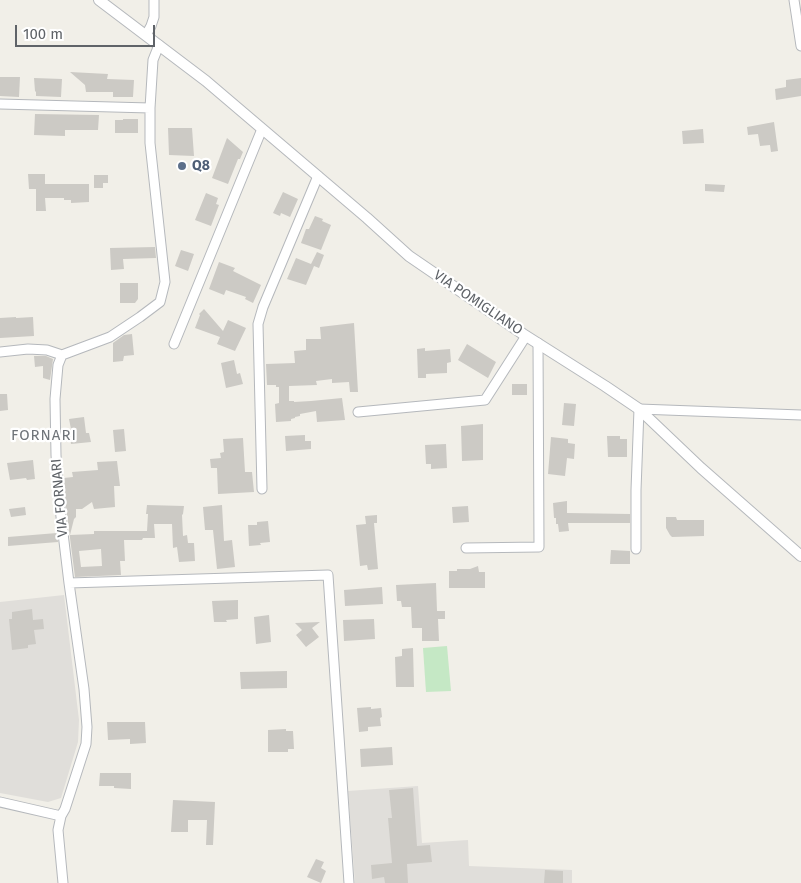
<!DOCTYPE html>
<style>
body{margin:0}
#map{position:relative;width:801px;height:883px;overflow:hidden;background:#f1efe8;font-family:"Fira Sans",sans-serif}
canvas{display:block}
.scale{position:absolute;left:15px;top:25px;width:140px;height:22px;box-sizing:border-box;border:2px solid #5f6368;border-top:0;padding-left:6px;font-size:15px;line-height:18px;white-space:nowrap;color:#5f6368;-webkit-text-stroke:4px #fff;paint-order:stroke}
</style>
<div id="map">
<canvas width="801" height="883"></canvas>
<div class="scale">100 m</div>
</div>
<script>
const ctx = document.querySelector('canvas').getContext('2d');
ctx.lineJoin = 'round';
function fill(path, color) { ctx.fillStyle = color; ctx.fill(path, 'evenodd'); }
const toPath = rows => new Path2D(rows.map(r => 'M' + r).join(''));
function trace(path, color, width, dash) { ctx.strokeStyle = color; ctx.lineWidth = width; ctx.lineCap = dash ? 'butt' : 'round'; ctx.setLineDash(dash || []); ctx.stroke(path); }
function write(font, color, halo, rows, align = 'center') {
  ctx.font = font + ' "Fira Sans",sans-serif'; ctx.lineWidth = 4.5; ctx.setLineDash([]); ctx.textBaseline = 'middle'; ctx.strokeStyle = halo; ctx.fillStyle = color; for (const [text, x, y, turn = 0] of rows) {
    ctx.save(); ctx.translate(x, y); ctx.rotate((+turn || 0) * Math.PI / 180); ctx.textAlign = isNaN(turn) ? turn : align; if (halo) ctx.strokeText(text, 0, 0); ctx.fillText(text, 0, 0); ctx.restore();
  }
}
const industrial = toPath([
 [64,595,79,720,78,742,61,798,48,802,0,793,0,602],
 [418,786,422,843,468,840,469,866,572,870,572,883,355,883,348,791]
]);
const green = toPath([
 [447,646,451,691,426,692,423,648]
]);
const building = toPath([
 [70,72,108,74,107,79,134,80,133,97,113,97,113,92,86,92,85,85],
 [0,77,20,77,19,97,0,96],
 [34,78,62,79,61,97,36,96,36,92,35,91],
 [801,78,801,96,776,100,775,89,786,87,786,80],
 [35,114,99,115,98,130,65,130,65,136,34,135],
 [123,119,138,119,138,133,115,133,115,120,123,120],
 [774,122,778,151,771,152,770,145,760,146,758,134,748,135,747,127],
 [168,128,192,128,194,156,169,155],
 [703,129,704,143,683,144,682,131],
 [227,138,243,152,240,159,238,159,228,184,212,178],
 [28,174,45,174,45,184,89,184,89,202,71,203,71,200,64,200,64,198,45,198,46,211,36,211,36,189,29,189],
 [94,175,108,175,108,183,103,183,103,188,94,188],
 [705,184,725,185,724,192,705,191],
 [283,192,298,199,290,217,281,213,280,216,273,213],
 [206,193,218,198,216,204,219,205,211,226,195,220],
 [315,216,323,219,322,221,331,225,321,250,301,243,306,229,309,229],
 [155,247,156,258,123,259,124,269,111,270,110,248],
 [181,250,194,254,188,271,175,266],
 [317,252,324,255,319,268,314,266,306,285,287,279,296,258,311,264],
 [219,262,235,268,233,271,261,285,253,303,245,299,246,297,226,290,224,295,209,289],
 [120,283,138,283,138,299,135,303,120,303],
 [204,309,223,331,228,320,246,328,235,351,217,344,220,337,195,328,200,315,199,314],
 [16,317,16,318,33,317,34,336,0,338,0,318],
 [354,323,358,392,350,392,349,382,332,383,332,379,316,381,317,385,289,386,289,401,294,401,294,402,311,401,342,398,345,420,317,422,316,411,300,414,300,416,295,417,295,418,291,419,291,421,276,422,275,404,279,403,279,387,276,387,276,385,267,385,266,364,295,363,294,351,306,350,306,339,321,339,320,327],
 [132,334,134,355,124,356,123,361,113,362,113,343,124,335],
 [467,344,496,362,488,378,458,360],
 [425,348,425,351,450,349,451,362,447,363,447,373,426,374,426,378,418,378,417,349],
 [34,356,46,356,53,359,50,380,43,378,43,366,35,367],
 [234,360,237,374,240,373,243,384,226,388,221,363],
 [512,384,527,384,527,395,512,395],
 [0,394,7,394,8,410,0,411],
 [564,403,576,404,574,426,562,425],
 [84,417,86,433,89,433,91,442,71,444,69,430,71,429,69,419],
 [483,424,483,460,462,461,461,426],
 [124,429,126,451,115,452,113,430],
 [305,435,305,441,311,441,311,449,286,451,285,436],
 [607,436,620,436,620,439,627,439,627,457,608,457],
 [551,437,568,439,568,443,575,444,574,459,567,458,565,476,548,474],
 [243,438,245,472,252,472,254,492,218,494,217,468,211,468,210,459,221,458,220,453,224,452,223,439],
 [446,444,447,468,431,469,431,464,426,464,425,445],
 [33,460,35,479,27,480,26,478,10,480,7,463],
 [117,461,120,486,114,486,115,507,94,509,92,502,82,509,76,509,76,517,74,519,70,535,94,534,94,531,147,531,148,514,146,514,147,505,184,506,183,514,182,515,183,536,187,535,188,543,194,543,195,561,179,562,177,547,173,548,172,524,154,524,155,538,143,538,142,540,124,540,125,561,120,561,121,575,75,577,65,499,64,478,73,477,72,472,98,470,97,462],
 [101,549,102,566,81,567,79,551],
 [567,501,567,513,630,514,630,523,568,523,569,531,559,532,558,524,556,524,556,518,554,518,553,503],
 [222,505,224,541,232,540,235,567,217,569,213,530,205,530,203,507],
 [468,506,469,522,453,523,452,507],
 [25,507,26,515,11,517,9,509],
 [377,515,377,523,374,523,378,569,368,570,367,565,360,566,356,525,366,524,365,516],
 [666,517,676,517,677,520,704,520,704,536,672,537,670,535,666,528],
 [268,521,270,542,260,543,261,545,249,546,248,525,257,525,257,522],
 [57,533,58,542,8,546,8,537],
 [611,550,630,551,630,564,610,564],
 [478,566,479,572,485,572,485,588,449,588,449,571,457,571,457,569,470,569],
 [436,583,437,611,445,611,445,619,438,619,439,641,422,641,422,628,412,628,411,607,402,607,401,601,397,601,396,585],
 [382,587,383,604,345,606,344,590],
 [238,600,238,619,226,620,227,622,214,622,212,601],
 [32,609,33,620,43,619,44,629,34,630,36,644,28,645,28,648,12,650,9,619,12,619,12,612],
 [269,615,271,642,256,644,254,617],
 [374,619,375,639,344,641,343,620],
 [320,622,312,628,319,637,306,647,296,635,302,630,295,623],
 [413,648,414,687,396,687,395,657,402,656,402,649],
 [287,671,287,688,241,689,240,672],
 [371,707,371,709,381,708,382,717,380,718,381,726,368,727,368,731,359,732,357,708],
 [107,722,145,722,146,743,130,744,130,739,108,740],
 [286,729,286,731,293,731,294,749,288,749,288,752,268,752,268,730],
 [392,747,393,765,361,767,360,749],
 [100,773,131,773,131,789,114,788,114,786,99,786],
 [413,788,417,846,430,845,432,862,407,864,408,883,385,883,384,877,372,879,371,865,392,863,388,818,392,818,389,790],
 [173,800,215,802,213,845,206,845,207,820,188,820,188,832,171,832],
 [316,859,324,862,321,868,326,871,321,883,307,877],
 [545,870,563,871,563,883,544,883]
]);
const minor = toPath([
 [794,0,801,46],
 [146,35,151,26,154,17,154,0],
 [0,104,150,108],
 [174,344,262,129],
 [0,352,28,349,47,350,62,355],
 [358,412,485,400,526,336],
 [262,489,258,324,263,307,318,176],
 [466,548,539,547,538,343],
 [636,549,636,490,639,409,801,415],
 [69,583,328,575,349,883],
 [0,802,61,816],
 [63,883,58,830,61,816,65,809,86,744,87,727,84,689,69,583,59,500,56,455,55,399,58,365,62,355,110,337,140,317,160,302,165,282,150,143,150,108,153,60,159,45]
]);
const tertiary = toPath([
 [99,0,206,81,367,218,409,256,523,334,605,386,639,409,701,468,801,556]
]);
const markers = [
 [182,166,5,"#5c6f8a"]
];
const serviceNames = [
 ["Q8",192,166]
];
const streetNames = [
 ["VIA POMIGLIANO",478,303,34],
 ["VIA FORNARI",60,498,-95]
];
const neighbourhoodNames = [
 ["FORNARI",44,436]
];
fill(industrial, '#e0deda');
fill(green, '#c5e8c5');
fill(building, '#cccac5');
trace(minor, '#b5b8bc', 11);
trace(tertiary, '#b5b8bc', 12);
trace(minor, '#fff', 9);
trace(tertiary, '#fff', 10);
for (const [x, y, r, color] of markers) { const dot = new Path2D(); dot.arc(x, y, r, 0, 2 * Math.PI); ctx.fillStyle = color; ctx.fill(dot); trace(dot, '#fff', 2); }
write('bold 14px', '#4e5e75', '#fff', serviceNames, 'left');
write('14px', '#5f6368', '#fff', streetNames);
ctx.letterSpacing = '1px';
write('15px', '#70757a', '#fff', neighbourhoodNames);
ctx.letterSpacing = '0px';
</script>
